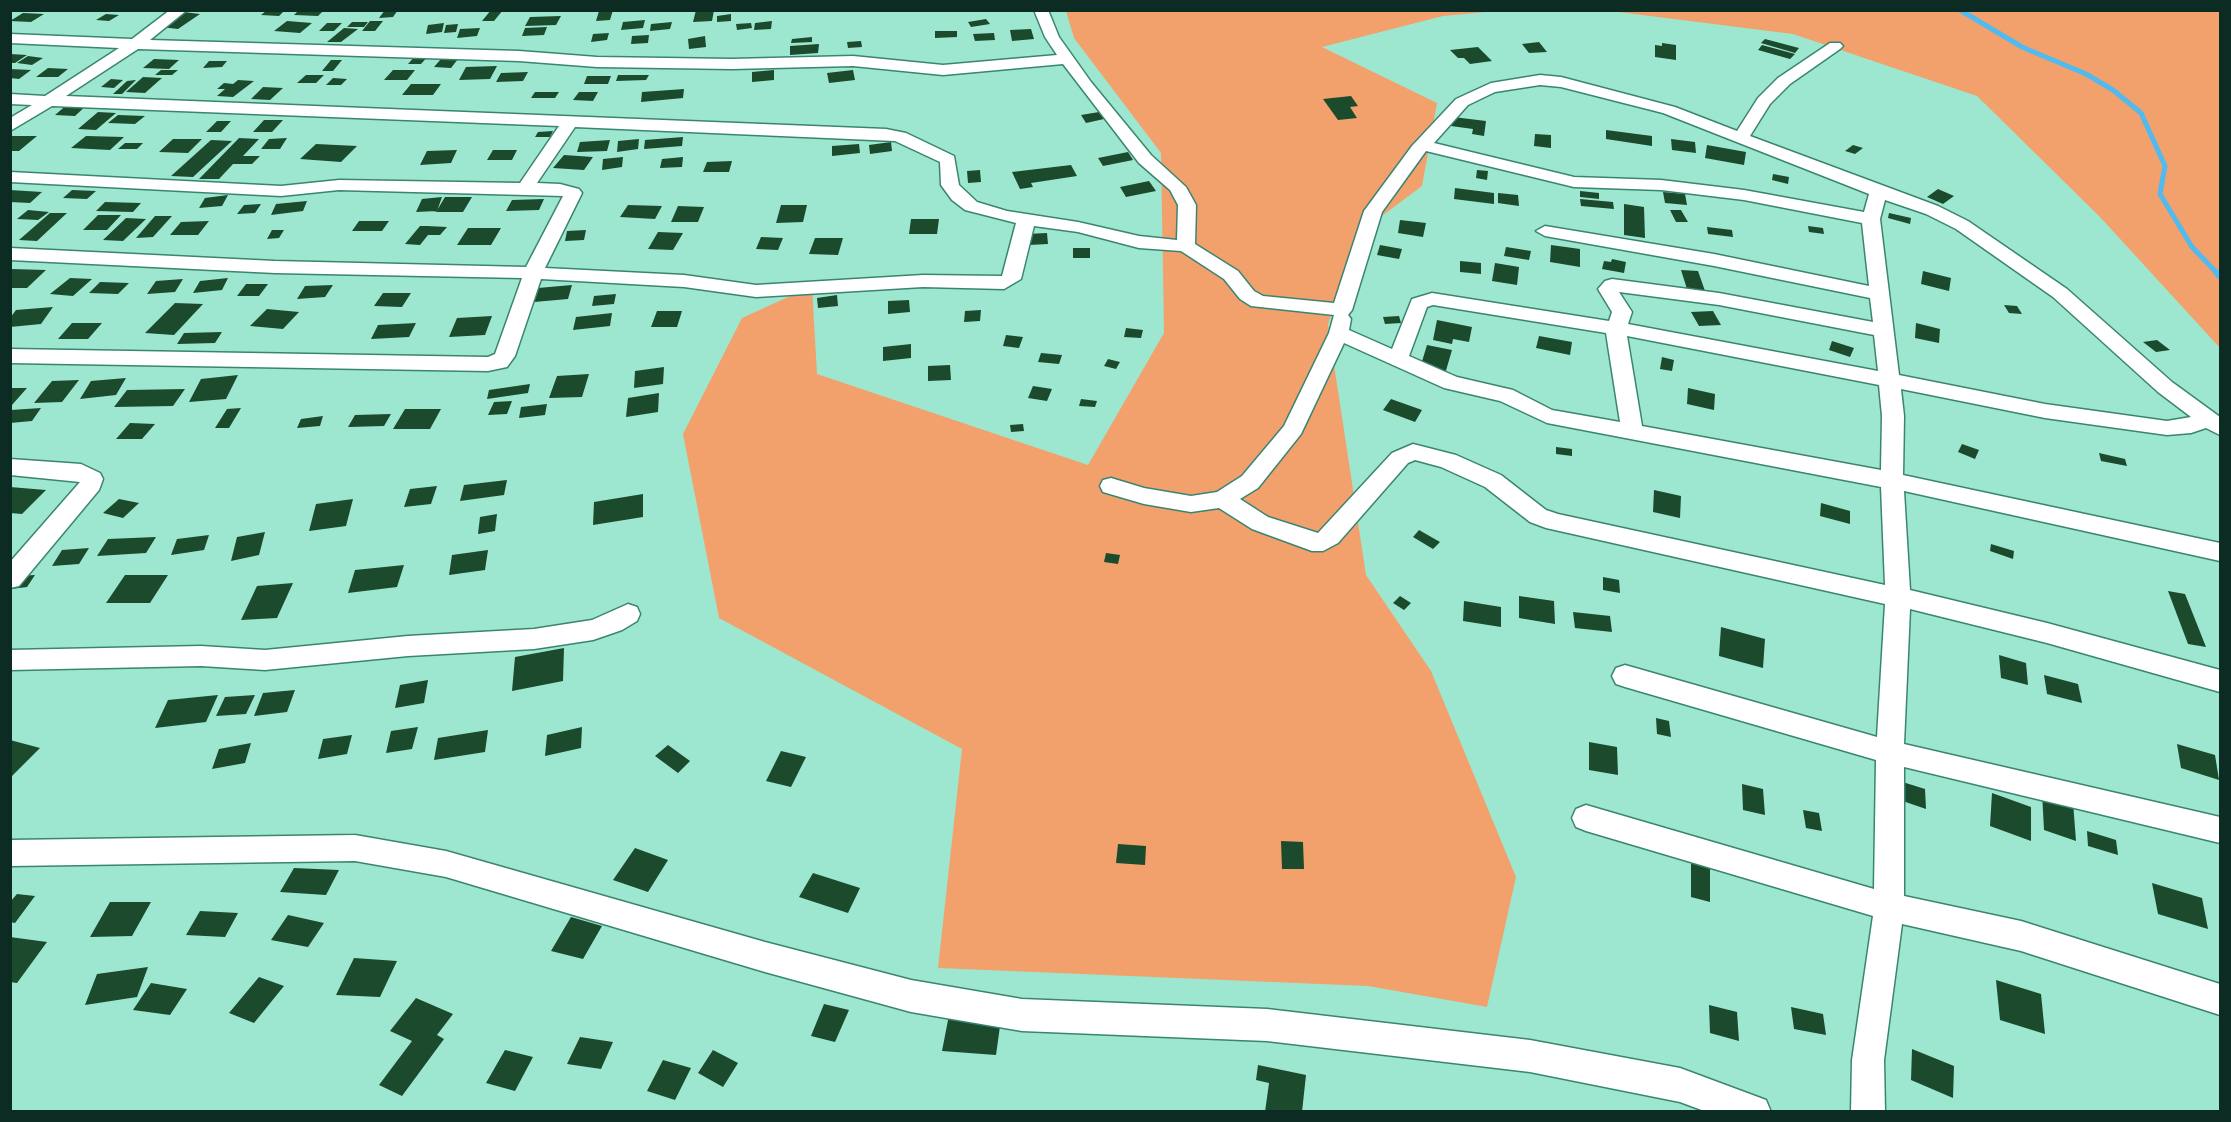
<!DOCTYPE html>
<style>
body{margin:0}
#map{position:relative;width:2231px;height:1122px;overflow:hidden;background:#9de7d0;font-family:"PT Sans Narrow",sans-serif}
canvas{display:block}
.frame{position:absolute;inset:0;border:12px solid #0b2b23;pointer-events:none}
</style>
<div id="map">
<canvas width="2231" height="1122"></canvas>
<div class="frame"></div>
</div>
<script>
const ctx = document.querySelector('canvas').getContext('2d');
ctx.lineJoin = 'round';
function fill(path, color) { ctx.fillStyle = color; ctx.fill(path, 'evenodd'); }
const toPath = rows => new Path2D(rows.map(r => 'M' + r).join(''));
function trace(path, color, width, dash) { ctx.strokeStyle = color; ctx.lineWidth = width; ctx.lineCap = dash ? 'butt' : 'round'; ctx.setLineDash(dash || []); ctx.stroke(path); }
const green = toPath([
 [1066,11,1497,11,1443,16,1322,47,1437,103,1422,186,1355,236,1328,325,1366,575,1431,671,1516,877,1487,1007,1368,986,938,968,962,749,719,618,683,434,742,318,812,286,817,374,1088,465,1164,333,1161,153,1074,38],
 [1610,11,2220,11,2220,348,2100,217,1977,96,1793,34]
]);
const streamFar1 = toPath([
 [1960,10,2022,47,2086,74,2113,90,2141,113,2165,166,2160,194,2192,247,2219,275]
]);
const stream = toPath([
 [2217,273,2220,276]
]);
const building = toPath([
 [299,10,324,10,318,16,294,15],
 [385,10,398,10,393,17,379,18],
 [491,10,503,10,494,21,482,21],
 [613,10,610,20,596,21,599,11],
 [696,10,714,10,712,21,693,22],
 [266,11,284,11,279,16,261,15],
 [183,12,200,14,178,29,161,27],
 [23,13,44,14,31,22,10,21],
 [106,14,119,15,109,21,96,20],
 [731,14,731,21,717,22,717,16],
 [561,16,556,25,525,26,530,17],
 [986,19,990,24,971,27,968,22],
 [645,20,643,28,621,30,623,22],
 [287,21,312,23,300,33,274,31],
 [370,21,383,21,375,31,362,31],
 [772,21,771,29,754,30,755,23],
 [352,22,368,22,364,27,347,27],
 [672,22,670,29,650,31,651,24],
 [327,23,342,23,334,31,319,31],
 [444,23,442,32,426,34,428,25],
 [751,23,752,28,737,30,736,24],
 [458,24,456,32,444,33,446,25],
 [547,27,544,35,522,36,525,28],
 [344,28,358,29,341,42,327,42],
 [480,28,477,36,457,38,460,29],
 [1031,29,1034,39,1012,41,1010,30],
 [935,31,957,31,957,37,935,38],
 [609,33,607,40,591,42,593,34],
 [994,33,995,40,975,41,973,34],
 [649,35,648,43,631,44,632,36],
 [705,36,706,47,689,49,688,39],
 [812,37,812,42,791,43,792,39],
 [1765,39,1799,48,1795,53,1761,43],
 [861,41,862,47,848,48,847,42],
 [1539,42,1547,52,1529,53,1522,44],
 [1662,43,1676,45,1676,60,1655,57,1655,45,1662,46],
 [819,44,818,53,790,55,790,46],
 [1762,45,1795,54,1790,59,1758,50],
 [1478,47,1492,61,1470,64,1464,58,1458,58,1450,50],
 [10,54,27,55,15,63,10,63],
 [416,55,429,55,421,64,408,64],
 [28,56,43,58,32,65,17,63],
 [154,59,179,60,169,69,143,68],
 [441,59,458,59,451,68,434,67],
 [331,60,342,60,333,71,322,71],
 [209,61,227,61,222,67,203,68],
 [497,66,490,79,459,80,466,67],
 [48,68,68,69,58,77,36,77],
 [10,69,31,70,19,79,10,78],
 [161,70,178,70,172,75,155,75],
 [393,70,415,70,407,80,384,80],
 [774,70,774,80,752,82,752,72],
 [853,70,855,80,829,83,827,73],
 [528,72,523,81,496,82,501,73],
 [306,75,324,75,316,83,297,83],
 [618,75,649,75,646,80,616,81],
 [587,76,611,76,608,84,584,84],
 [143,77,162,78,145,93,126,92],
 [333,78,347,79,341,85,326,85],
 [111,79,123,80,114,88,101,87],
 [136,80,122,94,113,94,127,81],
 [238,80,254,81,233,97,217,96,225,89,217,89,224,83,233,84],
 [411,84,441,84,433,95,402,95],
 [263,87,283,88,270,100,251,99],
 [684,89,683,98,641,102,642,92],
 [535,92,559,92,555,98,531,98],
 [579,92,598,92,593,101,573,100],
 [1351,96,1358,106,1350,107,1357,118,1338,120,1323,99],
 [69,103,89,103,75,116,55,115],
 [98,112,116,113,96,130,78,129],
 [1099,112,1104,119,1086,123,1081,115],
 [118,115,145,116,135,124,108,123],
 [1453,117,1486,121,1484,136,1472,134,1473,129,1451,126],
 [264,120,283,120,272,132,253,132],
 [217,121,231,121,221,132,206,132],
 [1606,130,1652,136,1652,146,1606,139],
 [553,131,550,137,535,137,538,132],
 [1535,134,1551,135,1551,148,1534,146],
 [10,136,37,136,19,151,10,151],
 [86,136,124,137,110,150,71,148],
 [683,137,682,146,644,149,645,140],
 [239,138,259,139,243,156,260,156,252,164,233,164,219,179,199,179],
 [287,138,280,149,261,149,269,139],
 [173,139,202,139,188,153,159,152],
 [639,139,638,149,617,152,618,141],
 [1671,139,1695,142,1696,153,1672,150],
 [211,140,232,141,193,177,171,176],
 [610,140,607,151,577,152,580,142],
 [891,142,892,151,870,154,869,145],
 [125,143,143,143,137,149,118,149],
 [316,144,357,146,341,162,300,159],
 [859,144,860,153,832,156,832,146],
 [1707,145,1746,152,1744,165,1705,158],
 [1853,145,1863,148,1855,154,1845,151],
 [457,150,451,163,420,165,427,151],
 [493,150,517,150,512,160,487,160],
 [1128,152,1133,160,1103,166,1098,158],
 [564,155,593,157,584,170,553,168],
 [623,157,622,167,602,170,603,159],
 [683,157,682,167,660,168,662,159],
 [732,161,729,172,703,172,707,162],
 [1071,165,1077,176,1031,183,1033,187,1020,189,1012,172],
 [980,170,981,182,968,183,967,171],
 [1477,170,1488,171,1487,180,1476,178],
 [1773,174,1789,177,1788,184,1772,180],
 [1149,181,1156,191,1126,197,1120,187],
 [1455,188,1494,193,1494,204,1454,199],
 [1938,189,1954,196,1943,204,1927,197],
 [10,190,42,192,30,203,10,202],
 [72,190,96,191,87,199,63,198],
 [1580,191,1599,193,1599,199,1580,197],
 [1663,192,1685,194,1687,205,1665,203],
 [1498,193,1518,195,1519,206,1498,203],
 [228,195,222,206,199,208,205,198],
 [442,197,437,211,416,212,422,199],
 [445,197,472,197,463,212,436,212],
 [544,199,539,210,506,211,512,200],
 [1580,199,1613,202,1614,209,1581,206],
 [307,201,303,211,271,215,276,204],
 [105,202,141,203,133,212,96,211],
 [261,204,255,213,237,214,244,205],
 [1624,204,1644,207,1645,238,1624,235],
 [628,205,662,206,655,219,620,217],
 [781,205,807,205,803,222,776,223],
 [678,206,704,207,698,222,671,222],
 [28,210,49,212,38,220,17,219],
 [1670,210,1681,210,1688,222,1676,222],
 [50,213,67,213,37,241,19,240],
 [1889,213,1911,218,1910,224,1888,218],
 [98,215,121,215,107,230,83,230],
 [155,216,172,216,153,237,136,238],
 [126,218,146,219,123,241,103,240],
 [911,219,939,219,937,234,909,234],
 [1400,220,1426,223,1423,237,1398,233],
 [209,221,198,235,170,235,181,222],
 [359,221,389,221,382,231,352,231],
 [420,226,427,226,447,227,440,235,428,235,420,245,405,244],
 [1808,226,1823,228,1824,234,1809,232],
 [1707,227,1732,230,1733,237,1708,234],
 [468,228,501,228,491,245,457,245],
 [272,230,284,230,279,238,267,239],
 [586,230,584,240,565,241,567,231],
 [658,232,683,233,673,250,648,249],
 [1047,233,1048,244,1029,245,1027,234],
 [761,237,783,238,778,250,756,249],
 [815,238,843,238,838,255,809,254],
 [1380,245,1402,249,1399,259,1377,255],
 [1551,245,1580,249,1580,267,1550,262],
 [1506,247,1531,251,1529,260,1504,256],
 [1073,248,1090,248,1090,258,1073,258],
 [1612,259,1626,262,1624,273,1602,269,1604,261,1611,262],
 [1460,261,1481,263,1481,274,1460,272],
 [1495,263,1519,267,1517,285,1492,281],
 [11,269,46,270,27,288,10,288],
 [1681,270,1698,271,1705,291,1687,289],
 [1923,271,1951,278,1949,291,1921,284],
 [70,278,92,279,73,296,50,294],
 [228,278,222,290,193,293,200,281],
 [183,279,175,292,147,294,156,281],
 [100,282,129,283,118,294,89,293],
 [246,284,268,284,259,296,237,296],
 [333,285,325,297,297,299,305,286],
 [572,285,568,299,534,302,538,288],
 [383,293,411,293,402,307,374,306],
 [616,294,614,304,592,306,594,296],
 [837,295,838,306,818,308,817,298],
 [909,300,910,312,888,314,888,301],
 [175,303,203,304,174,335,145,333],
 [2004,305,2017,306,2022,314,2009,313],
 [53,307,41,324,10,327,10,318,16,310],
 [267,309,299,312,283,329,250,326],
 [981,310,980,321,964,322,965,311],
 [657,311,682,311,677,327,651,327],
 [1713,311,1721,325,1699,326,1691,312],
 [612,313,610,326,573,330,576,317],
 [492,316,485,335,449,337,457,318],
 [1399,316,1401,323,1385,324,1383,317],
 [1437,320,1472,327,1469,342,1453,339,1452,344,1433,340],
 [72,323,102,323,88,339,58,339],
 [416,323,409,337,371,339,378,325],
 [1916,323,1940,329,1939,343,1915,338],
 [1126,328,1143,330,1141,338,1124,337],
 [222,332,215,343,177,344,184,333],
 [1006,335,1023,337,1019,348,1003,346],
 [1539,336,1572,342,1570,355,1536,348],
 [2157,340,2170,350,2156,352,2143,342],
 [1832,341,1854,348,1850,357,1829,350],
 [911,344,911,358,883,361,883,347],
 [1427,345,1452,350,1445,374,1420,368],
 [1041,353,1062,355,1059,364,1038,362],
 [1662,357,1674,360,1672,371,1660,369],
 [1108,359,1120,362,1116,369,1104,366],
 [950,365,951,380,928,381,928,366],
 [664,367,663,384,634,388,635,371],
 [589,374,582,397,549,398,557,376],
 [238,375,226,399,189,402,201,379],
 [126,378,116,395,80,399,91,381],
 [79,380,62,402,34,403,52,381],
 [530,384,528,393,487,399,489,390],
 [1033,386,1052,389,1047,401,1028,398],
 [10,388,27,388,12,405,10,405],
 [1688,388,1715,394,1714,410,1687,404],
 [185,389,173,406,114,407,127,390],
 [659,393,658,412,626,417,628,398],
 [1081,399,1097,401,1095,407,1079,406],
 [1391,399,1422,410,1415,422,1383,410],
 [512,401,507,414,488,415,494,402],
 [547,404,545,415,519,418,521,407],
 [41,408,32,421,10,423,11,410],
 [241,408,229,428,215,428,227,409],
 [405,409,441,409,430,429,393,429],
 [391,414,384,426,348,427,355,415],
 [323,416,320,426,297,428,301,419],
 [130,423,155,424,142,439,116,439],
 [1023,424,1024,431,1011,432,1010,425],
 [1962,444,1979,450,1975,459,1958,452],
 [1556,447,1572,449,1572,456,1556,454],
 [2099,453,2125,459,2127,466,2101,461],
 [507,480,504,495,460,501,464,485],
 [437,486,431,504,404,507,410,489],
 [10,487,46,490,22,514,10,513],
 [1654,490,1681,496,1680,518,1653,512],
 [643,494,643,517,593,525,594,502],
 [119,499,139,503,123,518,103,513],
 [353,499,346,526,309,531,316,504],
 [1821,503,1850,511,1850,524,1820,516],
 [497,514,495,531,478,534,480,517],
 [1419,530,1440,542,1433,549,1413,537],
 [265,532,259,555,231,561,237,537],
 [209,535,204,550,171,555,177,539],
 [156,537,146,553,97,556,108,539],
 [1991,544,2014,551,2013,559,1990,551],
 [89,548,79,564,52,566,62,550],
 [488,550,485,570,449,575,452,555],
 [1106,553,1120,555,1118,564,1104,562],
 [404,565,397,587,348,593,355,570],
 [35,575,27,587,11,589,18,576],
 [125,575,168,575,150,603,106,603],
 [1603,577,1619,580,1620,593,1603,590],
 [293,583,277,618,241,620,257,586],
 [2168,591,2185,594,2206,647,2188,644],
 [1400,596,1411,603,1404,610,1393,603],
 [1519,596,1554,601,1555,624,1519,618],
 [1464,601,1501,607,1501,627,1463,621],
 [1573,612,1610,616,1612,632,1575,628],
 [1721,627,1765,639,1763,668,1719,656],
 [564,648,563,681,512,691,515,657],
 [1999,655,2026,663,2028,685,2001,678],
 [2044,675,2078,684,2082,703,2047,694],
 [428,680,424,703,395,708,400,685],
 [295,690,287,712,254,716,263,693],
 [218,695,206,722,155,728,168,700],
 [255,695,246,714,216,716,225,697],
 [1656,718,1669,721,1671,737,1657,734],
 [418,727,412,749,386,753,391,731],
 [582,727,581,748,545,756,547,735],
 [488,730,485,752,434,760,438,738],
 [352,735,347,754,318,759,323,739],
 [10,740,40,748,10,778],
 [1589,742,1617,747,1618,775,1589,770],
 [251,743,245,763,212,769,219,749],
 [2177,744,2215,755,2219,780,2181,768],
 [668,745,690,761,678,773,655,756],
 [781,751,806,757,791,787,766,781],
 [1893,779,1925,789,1926,809,1894,798],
 [1742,784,1763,789,1765,815,1743,810],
 [2042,792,2073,802,2076,841,2044,830],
 [1992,793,2031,807,2031,841,1990,826],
 [1803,810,1819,813,1822,831,1806,828],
 [2087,831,2116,840,2118,855,2088,846],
 [1281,841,1303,842,1304,869,1282,869],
 [1118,844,1146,846,1145,865,1116,863],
 [635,848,668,860,648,892,613,880],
 [1691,863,1710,868,1710,902,1691,897],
 [294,868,339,870,326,895,280,892],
 [813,873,860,888,848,913,799,897],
 [2152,883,2202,898,2208,929,2158,914],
 [17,894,35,896,15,923,10,922,10,902],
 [110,902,151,902,132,936,90,937],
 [200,911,238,913,225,937,186,935],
 [288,915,324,923,308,947,271,940],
 [571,917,602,926,583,959,551,951],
 [10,937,47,942,17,983,10,982],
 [354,958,397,961,380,997,336,995],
 [148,967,137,997,85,1005,97,974],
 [259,977,284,986,254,1023,229,1013],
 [1996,980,2041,994,2045,1034,2000,1020],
 [151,983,187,989,170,1015,133,1010],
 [416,998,453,1014,437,1035,444,1039,402,1096,379,1085,412,1041,390,1031],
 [824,1004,849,1010,835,1042,811,1036],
 [1709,1005,1737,1012,1739,1041,1710,1033],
 [1791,1007,1823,1014,1826,1035,1794,1029],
 [949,1015,1001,1019,996,1055,942,1051],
 [580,1037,613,1042,601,1069,567,1064],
 [1912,1049,1954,1066,1953,1098,1911,1080],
 [505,1050,533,1057,515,1091,486,1083],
 [713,1050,738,1063,723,1087,698,1073],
 [663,1060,691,1068,675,1100,647,1091],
 [1258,1065,1306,1075,1302,1112,1265,1112,1269,1083,1256,1080]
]);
const street = toPath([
 [170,10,187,10,150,40,519,51,597,57,732,59,853,56,943,65,1057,55,1045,37,1034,10,1048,10,1059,37,1091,82,1151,155,1186,187,1196,205,1195,244,1238,271,1254,291,1263,296,1334,303,1364,211,1412,146,1456,99,1491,83,1540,75,1561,77,1675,107,1737,131,1758,98,1778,78,1830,43,1840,43,1843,46,1840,49,1790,84,1770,104,1750,136,1938,206,1968,221,2067,289,2172,382,2220,417,2220,435,2206,428,2191,433,2167,435,2045,418,1901,389,1904,416,1903,475,2220,543,2220,561,1904,491,1910,590,2047,623,2220,670,2220,692,2047,643,1910,609,1904,744,2220,817,2220,843,1904,767,1904,896,2021,921,2220,984,2220,1015,2021,951,1902,924,1884,1060,1885,1112,1851,1112,1852,1060,1873,916,1586,831,1576,827,1572,818,1576,809,1586,805,1874,889,1876,760,1625,687,1616,684,1612,676,1616,668,1625,665,1877,737,1885,604,1546,528,1530,522,1485,487,1441,467,1415,460,1408,463,1338,543,1323,551,1312,551,1252,529,1219,508,1191,512,1144,504,1103,492,1100,486,1103,480,1111,478,1144,488,1191,496,1217,492,1242,476,1284,426,1329,333,1334,315,1251,306,1240,299,1224,279,1181,251,1139,248,1078,232,1034,226,1021,279,1004,289,923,287,756,297,684,287,541,279,515,356,507,367,488,371,10,363,10,349,488,357,495,354,522,278,275,273,10,260,10,248,275,261,526,267,563,196,339,190,281,196,10,182,10,172,281,186,339,180,520,183,559,126,52,106,10,131,10,118,32,105,10,104,10,94,45,96,119,48,10,43,10,34,132,39,170,10],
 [138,49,519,61,597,67,732,69,853,66,943,75,1063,64,1139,163,1170,190,1178,205,1177,240,1139,236,1078,222,1007,211,977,202,959,185,954,156,906,133,886,129,66,96,138,49],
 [1540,85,1561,87,1663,113,1869,194,1864,212,1744,190,1661,180,1574,177,1434,143,1468,105,1495,92,1540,85],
 [575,127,895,141,940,162,941,185,952,200,965,210,1016,223,1002,276,923,275,756,285,684,275,545,268,582,193,579,189,560,184,537,183,575,127],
 [1426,151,1574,187,1661,190,1744,200,1862,223,1869,286,1714,254,1545,226,1536,231,1545,236,1714,266,1870,298,1873,322,1719,293,1612,279,1605,281,1598,289,1612,312,1609,321,1432,293,1412,299,1392,349,1349,330,1351,319,1348,315,1352,310,1382,212,1426,151],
 [1885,200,1926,214,1956,229,2053,297,2158,392,2191,417,2167,421,2045,404,1899,375,1880,219,1885,200],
 [1619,292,1719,305,1874,335,1878,371,1628,324,1632,312,1619,292],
 [1433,305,1606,333,1620,422,1552,410,1513,390,1457,377,1409,356,1427,307,1433,305],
 [1627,336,1879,385,1882,416,1881,470,1642,426,1627,336],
 [1344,343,1444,388,1500,401,1547,423,1881,487,1885,585,1558,514,1546,510,1501,475,1456,455,1413,444,1392,453,1318,533,1268,517,1240,499,1258,488,1301,434,1344,343],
 [10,459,81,464,100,473,103,479,99,490,19,586,10,588,10,562,80,482,10,475,10,459],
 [628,604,637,607,640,614,637,621,622,630,593,640,534,649,408,656,265,670,201,666,10,670,10,650,201,646,265,650,408,636,534,629,592,620,628,604],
 [355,835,446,851,765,942,911,980,1022,999,1267,1009,1530,1040,1680,1068,1766,1100,1771,1112,1707,1112,1680,1102,1530,1072,1267,1041,1022,1031,911,1012,765,972,446,877,355,861,10,866,10,840,355,835]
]);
fill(green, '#f2a16d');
trace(streamFar1, '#51baee', 5);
trace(stream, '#51baee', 7);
fill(building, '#1b4a2c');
trace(street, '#3a8571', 3);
fill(street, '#fff');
</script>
